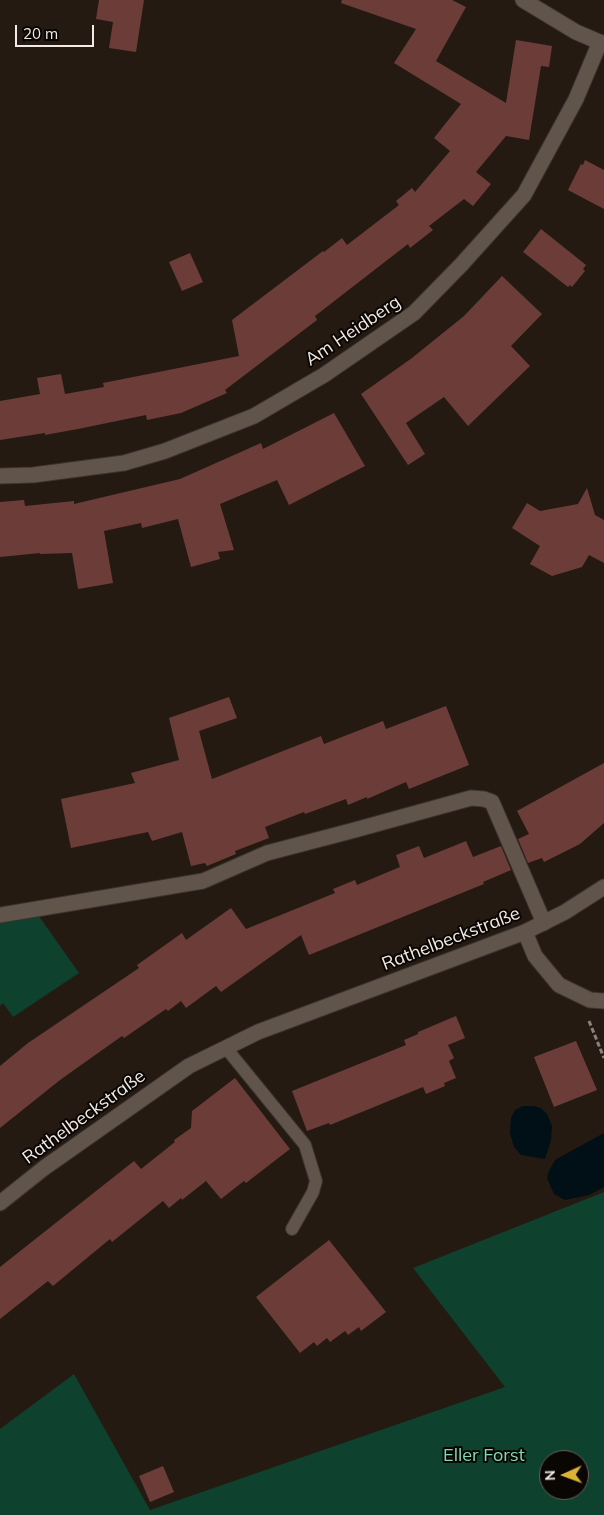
<!DOCTYPE html>
<meta charset="utf-8">
<style>
body{margin:0}
#map{position:relative;width:604px;height:1515px;overflow:hidden;background:#241a12;font-family:Mulish,sans-serif}
canvas{display:block}
.north{position:absolute;left:539px;top:1450px;width:50px;height:50px;box-sizing:border-box;background:#0a0604;border:1px solid #67615e;border-radius:50%;rotate:268deg;font-size:14px;font-weight:700;line-height:20px;text-align:center;color:#f2eae5}
.north::after{content:'';display:block;margin:auto;width:18px;height:22px;background:#dab334;clip-path:polygon(50% 0,100% 100%,50% 72%,0 100%)}
.scale{position:absolute;left:15px;top:25px;width:79px;height:22px;box-sizing:border-box;border:2px solid #f2eae5;border-top:0;padding-left:6px;font-size:15px;line-height:18px;white-space:nowrap;color:#f2eae5;-webkit-text-stroke:4px #0a0604;paint-order:stroke}
</style>
<div id="map">
<canvas width="604" height="1515"></canvas>
<div class="north">N</div>
<div class="scale">20 m</div>
</div>
<script>
const ctx = document.querySelector('canvas').getContext('2d');
ctx.lineJoin = 'round';
function fill(path, color) { ctx.fillStyle = color; ctx.fill(path, 'evenodd'); }
const toPath = rows => new Path2D(rows.map(r => 'M' + r).join(''));
function trace(path, color, width, dash) { ctx.strokeStyle = color; ctx.lineWidth = width; ctx.lineCap = dash ? 'butt' : 'round'; ctx.setLineDash(dash || []); ctx.stroke(path); }
function write(font, color, halo, rows, align = 'center') {
  ctx.font = font + ' Mulish,sans-serif'; ctx.lineWidth = 4; ctx.setLineDash([]); ctx.textBaseline = 'middle'; ctx.strokeStyle = halo; ctx.fillStyle = color; for (const [text, x, y, turn = 0] of rows) {
    ctx.save(); ctx.translate(x, y); ctx.rotate((+turn || 0) * Math.PI / 180); ctx.textAlign = isNaN(turn) ? turn : align; if (halo) ctx.strokeText(text, 0, 0); ctx.fillText(text, 0, 0); ctx.restore();
  }
}
const green = toPath([
 [36,912,79,973,13,1017,3,1003,0,1006,0,918],
 [604,1192,604,1515,0,1515,0,1429,74,1374,150,1510,505,1387,413,1268],
 [549,1460,579,1460,579,1490,549,1490]
]);
const water = toPath([
 [523,1106,533,1106,541,1108,547,1114,552,1126,551,1140,545,1159,521,1155,514,1147,510,1133,511,1118,515,1110],
 [604,1133,604,1187,589,1195,565,1200,554,1194,547,1178,549,1171,555,1160]
]);
const building = toPath([
 [99,0,144,0,136,52,109,48,113,22,96,19],
 [342,0,452,0,466,7,436,61,506,103,516,40,552,46,549,67,541,66,529,140,506,136,476,172,491,184,473,206,464,199,429,226,433,230,410,248,408,244,315,316,317,320,225,390,227,393,181,413,147,420,146,415,78,429,45,435,45,433,0,440,0,401,40,394,37,378,61,374,65,394,104,387,103,383,239,356,232,320,323,251,324,252,342,238,347,245,399,205,396,201,412,188,415,192,450,151,434,138,461,104,394,63,416,29,341,3],
 [585,160,604,170,604,209,568,190,581,164,583,165],
 [541,229,586,265,583,269,585,271,572,287,570,285,568,287,523,252],
 [190,253,203,282,182,291,169,262],
 [502,276,542,314,511,346,530,366,468,426,444,397,406,423,425,454,408,465,361,394,412,358,464,316],
 [334,413,365,466,289,505,277,480,220,504,234,550,218,552,220,559,191,567,178,519,142,528,141,523,104,531,113,583,78,589,72,553,40,554,40,553,0,557,0,502,24,500,25,506,74,501,74,504,180,479,261,443,263,449],
 [587,488,595,515,604,520,604,563,589,555,582,567,552,576,530,564,540,546,512,528,527,503,540,511,578,504],
 [229,697,237,718,199,731,212,779,321,736,324,744,383,721,386,729,446,706,469,765,409,789,406,782,367,799,367,797,348,805,346,799,305,814,304,812,265,827,269,838,235,851,236,854,207,866,205,863,191,866,182,832,152,841,148,832,71,848,61,799,135,783,131,773,179,760,169,718],
 [604,763,604,823,580,844,544,862,542,858,528,863,518,839,529,834,517,811],
 [466,841,473,857,501,846,511,870,483,882,484,884,309,955,301,935,221,992,216,986,186,1008,181,1001,168,1011,166,1009,124,1038,122,1036,60,1080,0,1128,0,1066,28,1043,139,968,137,965,182,933,186,940,231,908,246,929,335,893,333,889,355,880,357,885,400,867,396,855,419,846,424,858],
 [456,1016,465,1038,448,1045,454,1058,449,1061,456,1078,444,1083,445,1086,426,1094,423,1087,330,1125,329,1123,307,1131,292,1091,406,1045,404,1040,418,1034,418,1032],
 [576,1041,597,1090,554,1107,534,1057],
 [235,1078,290,1149,246,1183,244,1181,221,1199,206,1181,182,1200,181,1198,169,1208,163,1201,112,1242,110,1239,53,1286,48,1281,0,1319,0,1267,134,1161,141,1169,175,1142,174,1140,191,1128,192,1111],
 [329,1240,386,1312,361,1331,359,1327,348,1335,345,1331,330,1342,327,1338,317,1346,314,1342,300,1353,256,1297],
 [163,1466,174,1492,150,1502,139,1476]
]);
const path = toPath([
 [589,1021,604,1058]
]);
const lane = toPath([
 [226,1048,305,1145,316,1181,313,1192,292,1229]
]);
const street = toPath([
 [523,0,576,32,604,44],
 [0,476,33,475,124,463,165,451,254,416,324,375,414,313,461,265,524,195,576,99,600,42],
 [0,915,203,881,267,853,351,831,471,798,484,799,492,802,544,923],
 [525,932,535,956,559,985,590,1000,604,1001]
]);
const secondary = toPath([
 [0,1203,44,1168,189,1066,258,1032,525,932,565,912,604,887]
]);
const streetNames = [
 ["Am Heidberg",353,331,-34],
 ["Rathelbeckstraße",451,939,-21],
 ["Rathelbeckstraße",84,1117,-36]
];
const parkNames = [
 ["Eller Forst",484,1456]
];
fill(green, '#0e412e');
fill(water, '#010f16');
fill(building, '#6c3d38');
trace(lane, '#3b332f', 14);
trace(street, '#3b332f', 17);
trace(secondary, '#3b332f', 17);
trace(path, '#8b827b', 3, [5, 2.5]);
trace(lane, '#61544b', 12);
trace(street, '#61544b', 15);
trace(secondary, '#61544b', 15);
write('18px', '#f2eae5', '#0a0604', streetNames);
write('18px', '#85d7b2', '#0a0604', parkNames);
</script>
